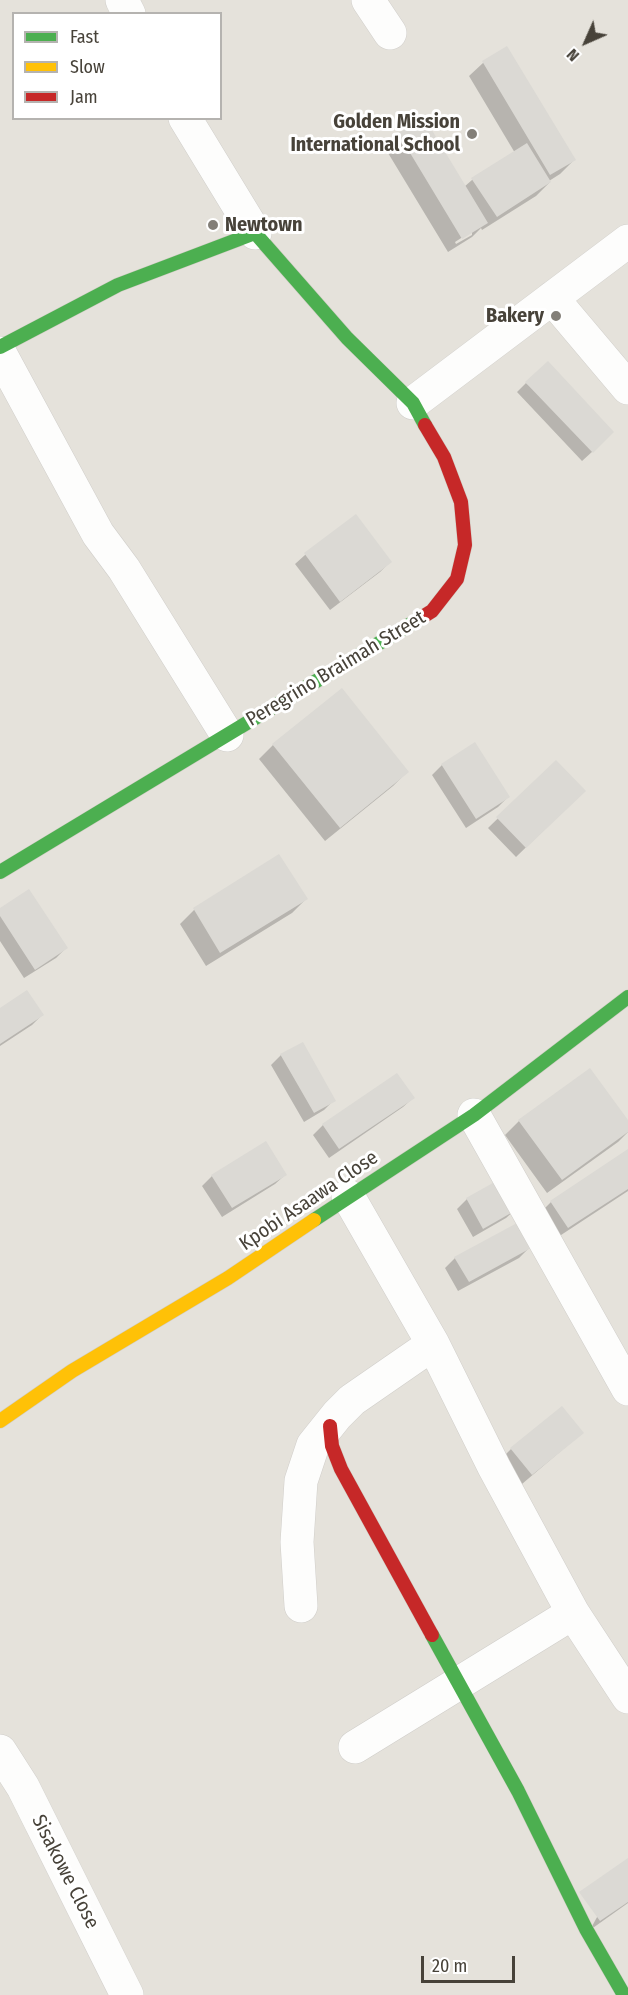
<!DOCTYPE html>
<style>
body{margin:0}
#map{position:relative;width:628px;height:1995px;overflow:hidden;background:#f2f0ec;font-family:"Fira Sans Condensed",sans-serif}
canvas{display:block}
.legend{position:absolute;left:12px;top:12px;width:210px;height:108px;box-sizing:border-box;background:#fff;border:2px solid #b5b3b0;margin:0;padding:8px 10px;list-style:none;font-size:18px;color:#474239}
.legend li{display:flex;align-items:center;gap:12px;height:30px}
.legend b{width:30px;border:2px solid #b5b3b0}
.north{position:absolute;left:556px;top:12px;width:60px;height:60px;-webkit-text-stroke:4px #fff;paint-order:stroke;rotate:225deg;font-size:16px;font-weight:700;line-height:24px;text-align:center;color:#474239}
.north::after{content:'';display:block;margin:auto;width:21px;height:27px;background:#474239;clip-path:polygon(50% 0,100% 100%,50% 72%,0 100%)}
.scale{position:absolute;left:421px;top:1956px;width:94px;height:27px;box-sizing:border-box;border:3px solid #474239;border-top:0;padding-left:8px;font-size:18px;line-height:21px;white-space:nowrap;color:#474239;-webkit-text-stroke:4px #fff;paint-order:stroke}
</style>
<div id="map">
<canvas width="628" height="1995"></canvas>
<ul class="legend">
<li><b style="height:8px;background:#4caf50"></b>Fast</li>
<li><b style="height:8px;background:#ffc107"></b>Slow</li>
<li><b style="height:8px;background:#c62828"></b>Jam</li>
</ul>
<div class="north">N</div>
<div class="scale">20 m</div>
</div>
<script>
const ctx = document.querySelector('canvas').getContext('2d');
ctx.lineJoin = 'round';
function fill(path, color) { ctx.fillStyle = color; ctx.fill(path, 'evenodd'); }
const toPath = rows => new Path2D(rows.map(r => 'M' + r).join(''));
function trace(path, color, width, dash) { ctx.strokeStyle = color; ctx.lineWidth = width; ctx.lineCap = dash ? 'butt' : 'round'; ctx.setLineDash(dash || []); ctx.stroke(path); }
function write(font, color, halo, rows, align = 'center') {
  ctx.font = font + ' "Fira Sans Condensed",sans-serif'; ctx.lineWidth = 6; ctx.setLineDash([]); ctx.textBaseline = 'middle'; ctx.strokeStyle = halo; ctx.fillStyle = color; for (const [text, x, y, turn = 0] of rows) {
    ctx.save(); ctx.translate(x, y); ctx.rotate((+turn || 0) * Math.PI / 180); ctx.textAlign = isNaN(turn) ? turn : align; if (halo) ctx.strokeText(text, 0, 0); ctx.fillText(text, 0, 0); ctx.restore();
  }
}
const residential = toPath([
 [0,0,628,0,628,1995,0,1995],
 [14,14,220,14,220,118,14,118]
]);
const shadow = toPath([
 [506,48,574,160,560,174,549,181,550,182,536,196,482,230,481,228,472,237,448,252,385,148,399,134,464,187,472,180,515,153,469,76,483,63],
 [472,231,472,235,456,244,455,242],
 [526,383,603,442,582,461,517,392],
 [355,516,390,562,380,572,330,610,295,564,305,555],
 [273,745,407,772,393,786,325,841,259,759],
 [556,762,584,791,516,857,488,828],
 [442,765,508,797,498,807,466,828,432,775],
 [279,856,306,899,292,913,206,966,180,924,194,910],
 [0,910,66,948,56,958,24,978,0,941],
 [0,1010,42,1015,32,1025,0,1046],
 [281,1055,334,1100,324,1110,304,1122,271,1065],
 [590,1070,628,1122,628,1132,618,1142,547,1193,505,1135,519,1121],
 [413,1098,403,1107,329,1158,313,1135,323,1125],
 [628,1151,628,1191,558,1237,541,1212,551,1202],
 [285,1175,275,1184,222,1217,202,1186,212,1176],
 [467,1199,516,1209,506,1218,473,1237,457,1209],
 [529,1248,519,1258,458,1291,445,1268,455,1258],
 [582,1433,522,1484,501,1459,511,1449],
 [628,1860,628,1903,590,1930]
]);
const building = toPath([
 [507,46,576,160,550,175,482,61],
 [424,117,488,223,462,239,398,133],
 [527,143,551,182,497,217,471,178],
 [548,361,614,432,593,453,525,382],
 [356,514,392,562,340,602,304,553],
 [342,688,409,772,340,828,272,744],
 [475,742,510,797,476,819,441,764],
 [556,760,586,791,526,848,496,817],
 [279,854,308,899,220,953,193,908],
 [29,889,68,948,35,970,0,916,0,908],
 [27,990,44,1015,0,1044,0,1008],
 [303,1042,336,1101,314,1113,280,1054],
 [590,1068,628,1120,628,1132,562,1180,518,1120],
 [397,1073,415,1098,339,1149,322,1124],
 [266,1141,287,1175,232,1208,211,1175],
 [628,1149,628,1189,568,1228,550,1201],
 [500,1179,518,1209,483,1229,466,1198],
 [517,1223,531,1248,469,1282,454,1257],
 [562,1406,584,1433,532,1475,510,1448],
 [628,1858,628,1902,600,1921,579,1892]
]);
const street = toPath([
 [122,0,129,14],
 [368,0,390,33],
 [185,118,255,233],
 [552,298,628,388],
 [0,353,98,534,124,569,227,735],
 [413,403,628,241],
 [474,1115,628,1389],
 [348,1196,433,1344,494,1467,573,1613,628,1697],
 [301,1606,297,1542,301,1481,313,1445,337,1415,352,1400,433,1344],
 [355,1747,573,1613],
 [0,1751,23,1787,127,1995]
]);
const fast = toPath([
 [0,347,118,285,255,233,347,338,413,403,425,425],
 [0,872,424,616],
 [314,1220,474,1115,628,997],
 [432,1635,518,1791,586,1929,624,1995]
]);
const slow = toPath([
 [0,1421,72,1371,228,1278,314,1220]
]);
const jam = toPath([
 [424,616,432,611,457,579,465,545,461,502,444,457,425,425],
 [330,1426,332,1446,341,1469,432,1635]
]);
const markers = [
 [472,134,6,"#837f78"],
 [213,225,6,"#837f78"],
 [556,316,6,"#837f78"]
];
const poiNames = [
 ["Golden Mission",460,122],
 ["International School",460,145],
 ["Newtown",225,225,"left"],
 ["Bakery",544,316]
];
const streetNames = [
 ["Peregrino Braimah Street",336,669,-31],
 ["Kpobi Asaawa Close",309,1201,-34],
 ["Sisakowe Close",65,1872,63]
];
fill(residential, '#e5e2db');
fill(shadow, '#0003');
fill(building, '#dbd9d4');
trace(street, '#d0ceca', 34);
trace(fast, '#d0cdc4', 15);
trace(slow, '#d0cdc4', 15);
trace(jam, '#d0cdc4', 15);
trace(street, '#fdfdfc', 33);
trace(fast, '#4caf50', 14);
trace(slow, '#ffc107', 14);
trace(jam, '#c62828', 14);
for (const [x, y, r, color] of markers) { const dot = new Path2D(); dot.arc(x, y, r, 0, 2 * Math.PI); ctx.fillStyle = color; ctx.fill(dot); trace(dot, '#fff', 2); }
write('bold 20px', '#474239', '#fff', poiNames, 'right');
write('20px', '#474239', '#fff', streetNames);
</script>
